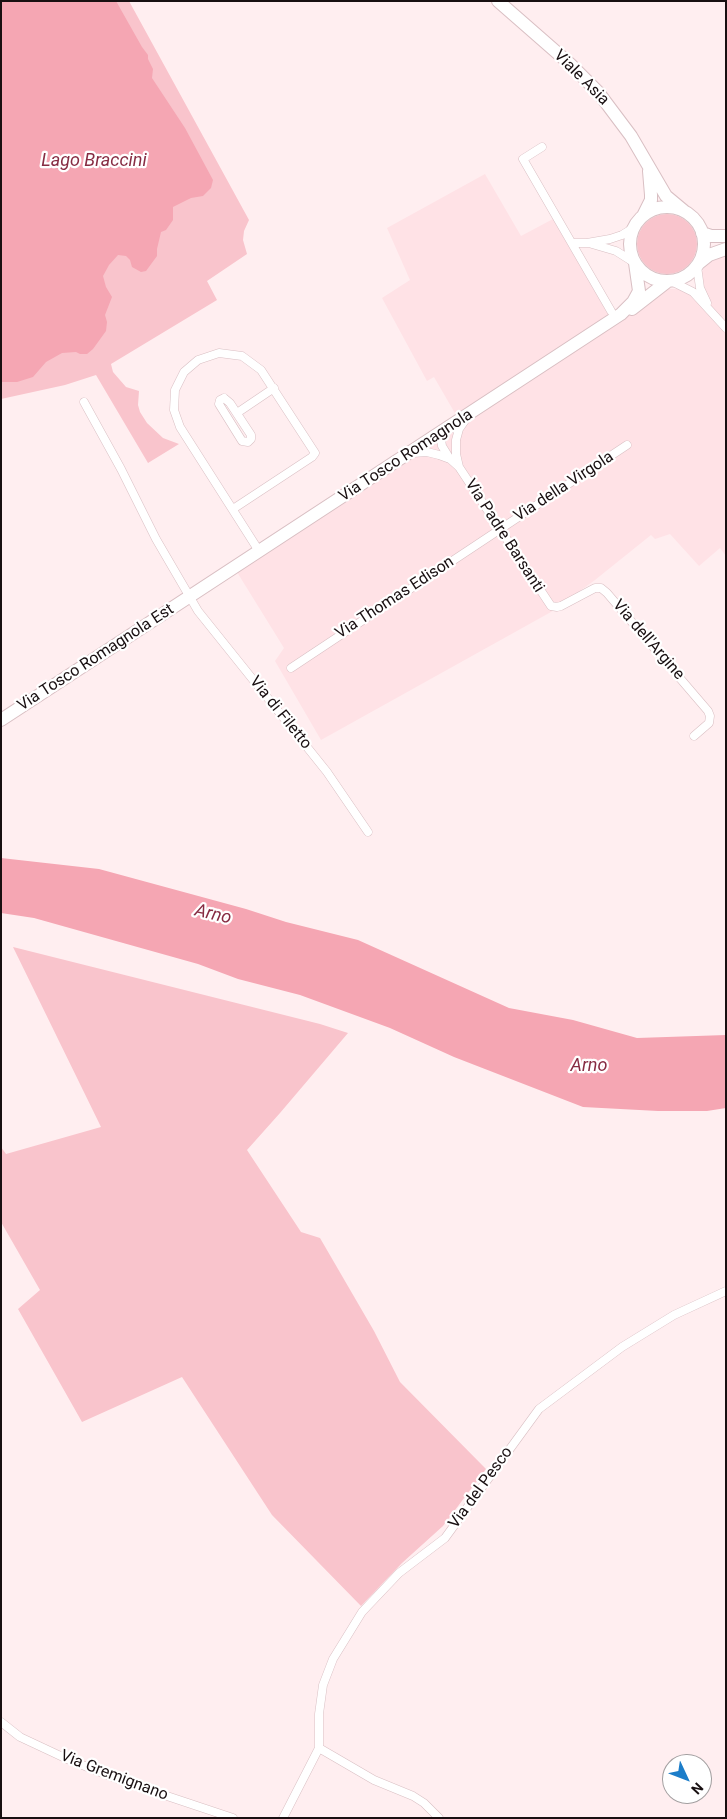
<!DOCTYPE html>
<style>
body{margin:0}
#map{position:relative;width:727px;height:1819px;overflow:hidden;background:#ffeef0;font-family:Roboto,sans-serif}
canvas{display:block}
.frame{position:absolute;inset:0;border:2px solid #180f11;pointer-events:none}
.north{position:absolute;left:662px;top:1754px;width:50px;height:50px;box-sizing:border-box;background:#fff;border:1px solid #a39fa0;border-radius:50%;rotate:133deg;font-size:14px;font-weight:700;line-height:20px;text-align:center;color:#180f11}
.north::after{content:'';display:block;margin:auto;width:18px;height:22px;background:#1c7dc9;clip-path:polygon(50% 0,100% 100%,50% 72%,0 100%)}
</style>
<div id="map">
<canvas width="727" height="1819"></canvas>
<div class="frame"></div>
<div class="north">N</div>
</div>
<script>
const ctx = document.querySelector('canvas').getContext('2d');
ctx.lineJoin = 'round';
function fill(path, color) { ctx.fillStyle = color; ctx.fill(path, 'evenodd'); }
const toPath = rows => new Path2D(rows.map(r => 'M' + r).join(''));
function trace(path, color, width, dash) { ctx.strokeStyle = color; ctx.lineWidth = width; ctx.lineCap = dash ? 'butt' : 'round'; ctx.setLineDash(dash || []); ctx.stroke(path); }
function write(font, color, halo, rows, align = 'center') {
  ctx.font = font + ' Roboto,sans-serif'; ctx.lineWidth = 4.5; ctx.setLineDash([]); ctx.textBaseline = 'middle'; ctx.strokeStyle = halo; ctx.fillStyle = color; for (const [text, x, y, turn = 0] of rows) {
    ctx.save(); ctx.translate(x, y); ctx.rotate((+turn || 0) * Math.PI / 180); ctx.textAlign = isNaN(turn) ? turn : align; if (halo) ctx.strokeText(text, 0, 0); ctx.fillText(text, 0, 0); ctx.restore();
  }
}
const built = toPath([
 [485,174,521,236,553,219,615,326,666,289,679,289,702,298,701,273,708,262,726,253,726,556,720,548,699,566,670,534,655,539,651,535,595,580,551,612,321,740,275,661,284,648,232,564,456,415,434,377,427,381,382,298,410,280,387,228]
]);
const green = toPath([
 [1,1,129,1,249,220,244,231,243,240,247,254,207,281,217,300,111,364,113,372,126,387,139,391,138,405,140,412,147,423,163,438,179,444,148,463,96,375,65,385,1,399],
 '637 244a30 30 0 1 1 60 0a30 30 0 1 1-60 0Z',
 [13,947,320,1024,348,1033,280,1113,247,1150,301,1232,320,1238,374,1331,400,1382,486,1469,443,1526,402,1563,361,1606,272,1515,182,1377,82,1422,18,1309,40,1290,1,1222,1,1147,6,1154,101,1127]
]);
const water = toPath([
 [1,1,116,1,142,47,148,55,148,59,153,69,152,78,185,128,213,180,211,188,203,196,191,198,173,207,173,220,166,230,161,232,157,249,157,256,146,271,141,272,132,267,130,260,126,256,118,255,109,265,103,276,106,287,112,297,105,315,107,322,106,331,93,349,87,354,80,354,76,352,62,353,46,362,33,377,17,382,1,382],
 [1,858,99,869,246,909,286,922,358,940,509,1008,573,1020,637,1038,726,1035,726,1108,707,1111,658,1111,583,1107,454,1057,390,1028,300,995,238,979,198,964,34,918,1,913]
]);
const minor = toPath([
 [542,147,523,159,611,311],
 [572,243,587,243,610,239,622,235,635,227],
 [592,244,616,251,635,263],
 [697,266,700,288,707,303],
 [671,281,693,292,726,328],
 [224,398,230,403,251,435,251,439,248,442,242,441,219,404,220,400,224,398],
 [84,402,121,469,156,539,198,611,327,772,368,832],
 [237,413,274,388],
 [440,433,442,446,450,459],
 [413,453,427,452,439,455,450,459,459,467,551,606,557,607,561,606,595,588,601,588,607,593,708,711,710,716,709,723,694,736],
 [459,467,456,454,456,440,459,429,466,419],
 [233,509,312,457,315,453,261,370,242,356,219,353,198,360,184,372,175,390,174,410,180,427,259,551],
 [291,668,627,445],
 [1,1722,20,1737,67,1759,128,1783,233,1818],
 [319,1748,374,1780,413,1796,424,1803,439,1818],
 [283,1818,319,1748,319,1714,323,1685,333,1659,362,1612,399,1573,445,1538,539,1409,622,1347,674,1315,726,1291]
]);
const primary = toPath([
 [498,1,570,64,598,92,631,136,666,196,684,211],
 '630 244a37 37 0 1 1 74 0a37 37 0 1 1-74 0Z',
 [643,216,651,200,651,195,649,171],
 [702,233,711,236,726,236],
 [699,263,709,255,726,249],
 [632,309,668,281],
 [1,720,621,314,633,302,639,291,635,263]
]);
const streetNames = [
 ["Viale Asia",581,78,45],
 ["Via Tosco Romagnola",406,456,-33],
 ["Via della Virgola",564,487,-33],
 ["Via Padre Barsanti",504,536,57],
 ["Via Thomas Edison",395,598,-33],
 ["Via dell'Argine",648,640,49],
 ["Via Tosco Romagnola Est",96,658,-33],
 ["Via di Filetto",280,713,51],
 ["Via del Pesco",481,1488,-54],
 ["Via Gremignano",114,1776,21]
];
const waterNames = [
 ["Lago Braccini",94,161],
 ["Arno",213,915,13],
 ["Arno",589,1066]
];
fill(built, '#ffe2e6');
fill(green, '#f9c4cc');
fill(water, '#f5a6b3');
trace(minor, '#d9bfc3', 9);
trace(primary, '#d9bfc3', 14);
trace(minor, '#fff', 8);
trace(primary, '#fff', 12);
write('16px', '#180f11', '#fff', streetNames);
write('italic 18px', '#872c43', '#fff', waterNames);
</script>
